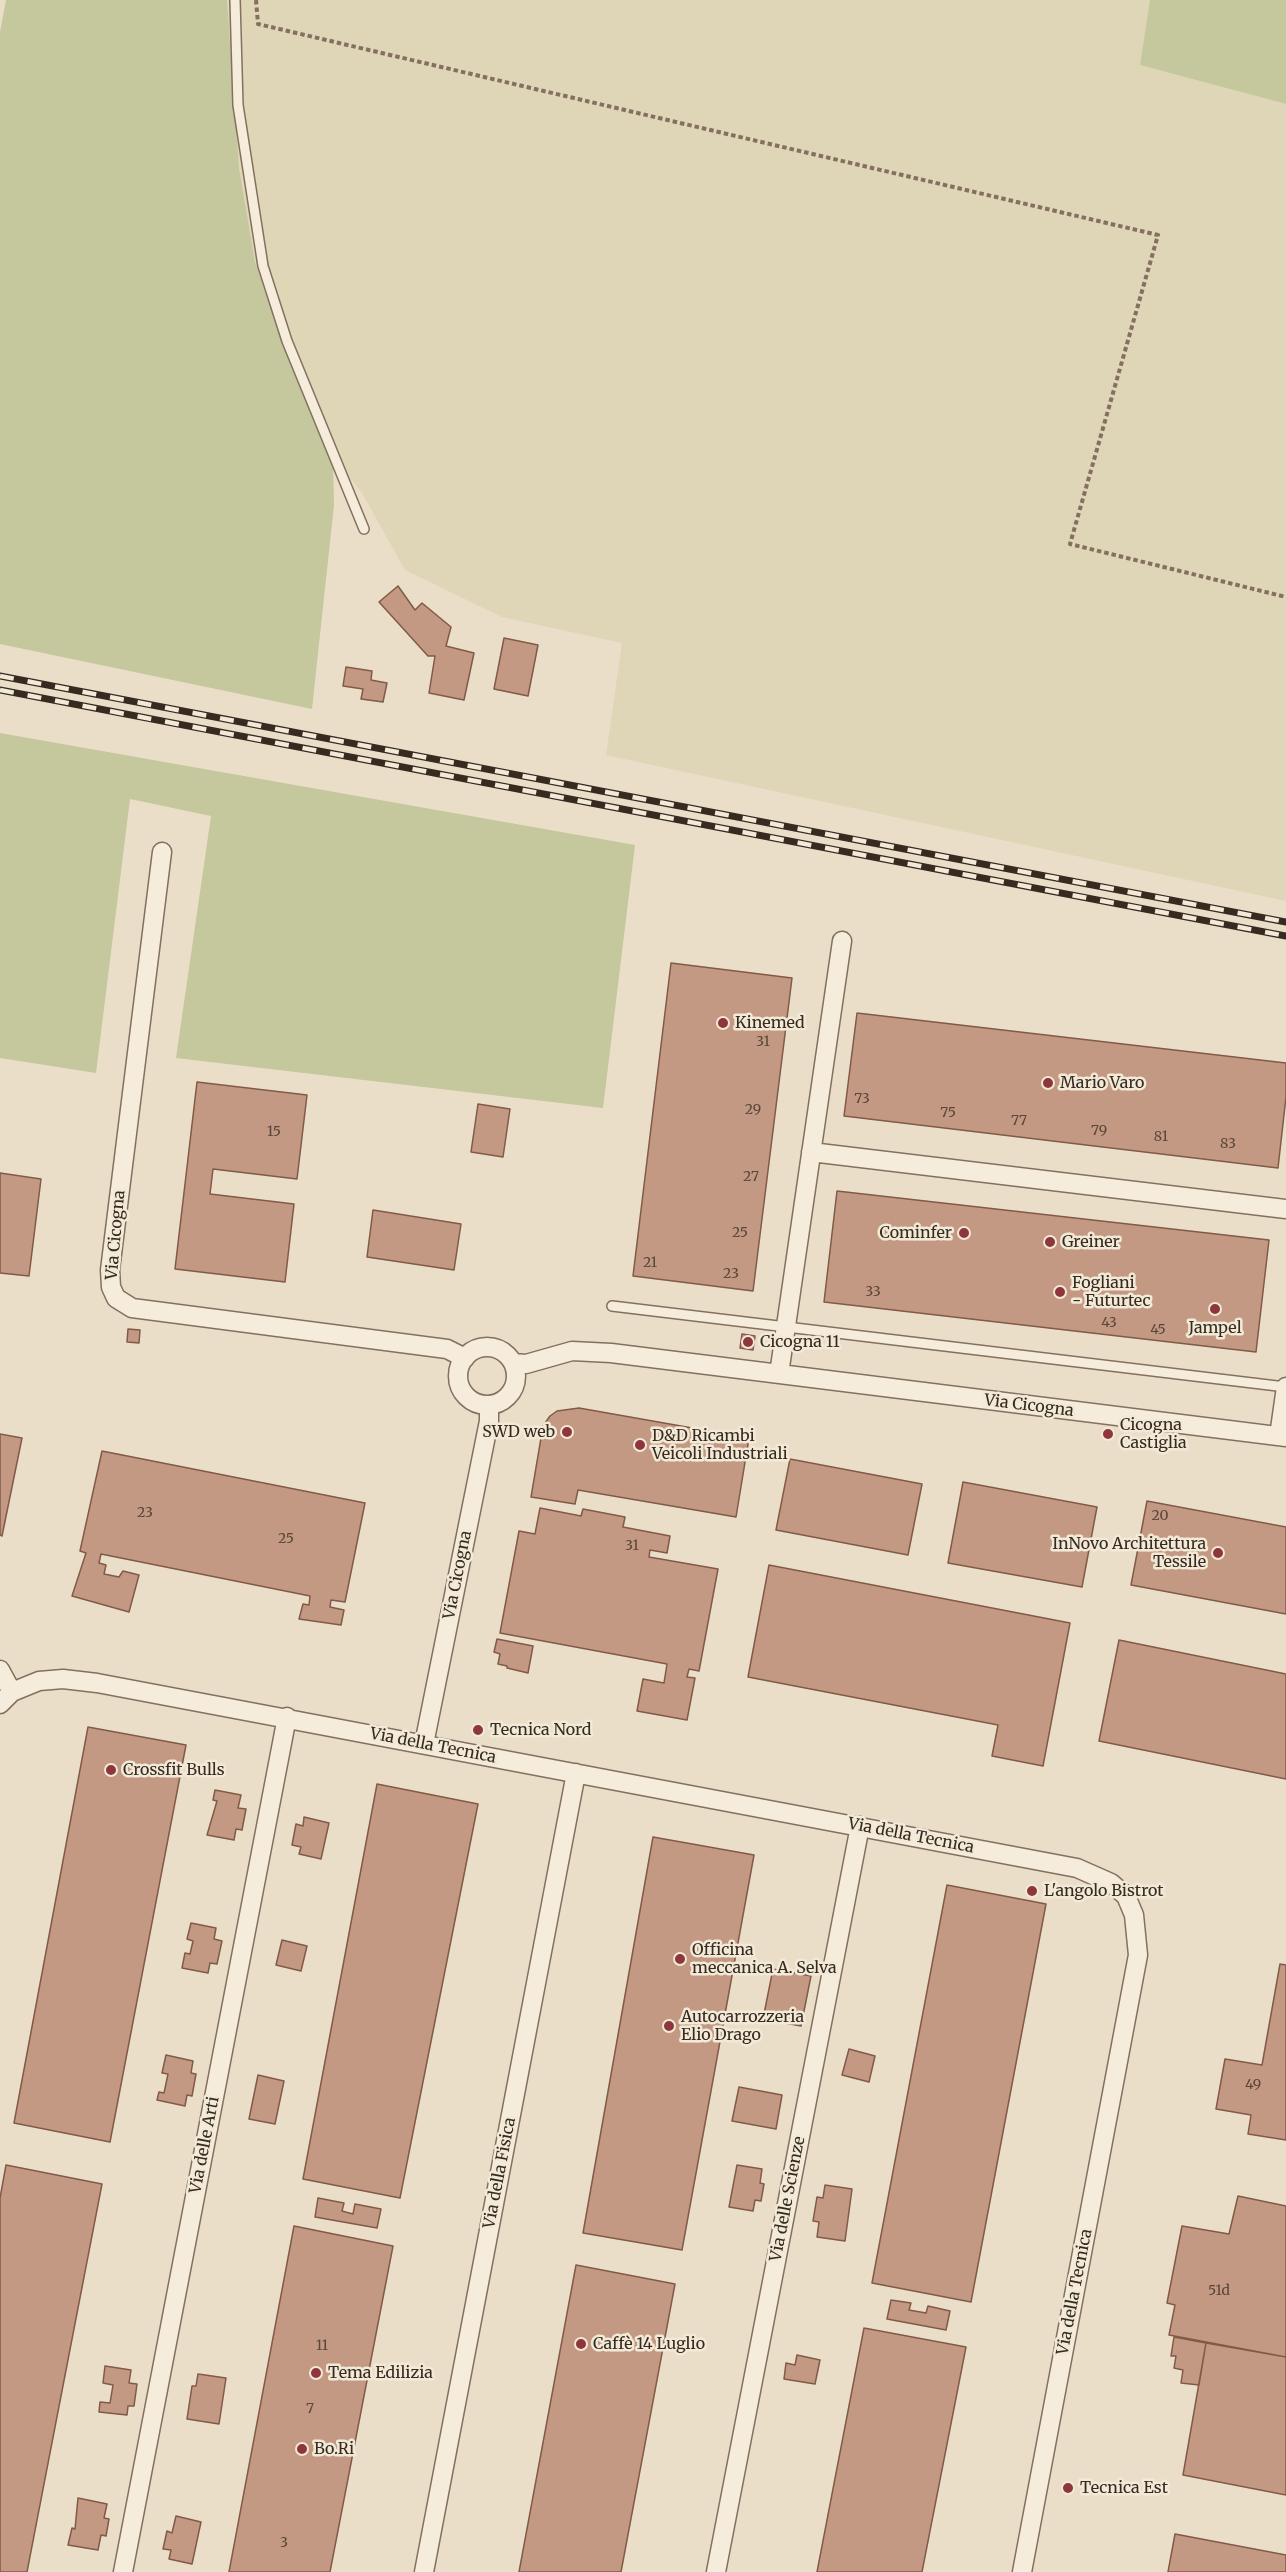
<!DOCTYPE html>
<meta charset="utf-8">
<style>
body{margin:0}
canvas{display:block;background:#eadec8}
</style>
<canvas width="1286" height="2572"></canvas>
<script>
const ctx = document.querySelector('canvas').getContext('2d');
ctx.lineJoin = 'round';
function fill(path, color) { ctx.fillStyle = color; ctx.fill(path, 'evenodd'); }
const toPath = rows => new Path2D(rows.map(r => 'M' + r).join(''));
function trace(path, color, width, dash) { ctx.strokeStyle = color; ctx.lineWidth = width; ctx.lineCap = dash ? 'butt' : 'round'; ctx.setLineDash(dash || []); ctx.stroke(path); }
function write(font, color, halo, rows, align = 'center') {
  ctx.font = font + ' Merriweather,serif'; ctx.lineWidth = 5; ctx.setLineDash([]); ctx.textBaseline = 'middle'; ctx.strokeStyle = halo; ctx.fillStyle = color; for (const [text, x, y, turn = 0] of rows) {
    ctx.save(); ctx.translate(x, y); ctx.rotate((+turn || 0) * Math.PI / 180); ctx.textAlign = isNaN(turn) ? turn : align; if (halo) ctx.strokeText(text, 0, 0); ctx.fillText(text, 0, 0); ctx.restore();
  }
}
const farmland = toPath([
 [227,0,1150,0,1140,65,1286,104,1286,901,606,755,622,643,502,617,405,570,362,493,333,457,290,363,255,262,239,168]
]);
const green = toPath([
 [6,0,227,0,239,168,255,262,290,363,333,457,334,505,312,709,0,644,0,32],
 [1150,0,1286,0,1286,104,1140,65],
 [0,733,635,845,603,1108,176,1058,211,816,130,799,96,1073,0,1058]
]);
const building = toPath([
 [398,586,415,610,422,603,451,627,446,646,474,653,464,700,429,693,435,656,428,656,379,602,398,586],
 [504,638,538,645,528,696,494,689,504,638],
 [346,667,372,671,371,680,387,683,383,702,361,699,363,689,343,686,346,667],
 [671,963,792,978,753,1291,633,1276,671,963],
 [857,1013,1286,1063,1286,1097,1278,1168,844,1116,857,1013],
 [197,1082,307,1095,297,1179,213,1169,210,1194,294,1204,285,1282,175,1269,197,1082],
 [478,1104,510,1109,503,1157,471,1152,478,1104],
 [0,1173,41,1179,29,1276,0,1273,0,1173],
 [837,1191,1269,1240,1256,1352,824,1302,837,1191],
 [373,1210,461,1224,454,1270,367,1257,373,1210],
 [128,1329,140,1330,139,1343,127,1342,128,1329],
 [742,1334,755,1336,753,1350,740,1348,742,1334],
 [579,1408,749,1438,736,1517,578,1490,575,1504,531,1497,543,1426,550,1416,557,1411,579,1408],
 [0,1434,22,1438,2,1536,0,1535,0,1434],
 [102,1451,365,1503,345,1602,331,1600,330,1607,344,1610,341,1625,299,1619,303,1604,309,1605,310,1596,101,1554,99,1563,106,1565,104,1574,119,1577,123,1571,139,1575,129,1612,72,1596,86,1553,80,1551,102,1451],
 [790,1459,922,1484,908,1555,776,1530,790,1459],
 [963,1482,1097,1507,1082,1587,948,1563,963,1482],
 [1147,1501,1286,1527,1286,1614,1131,1585,1147,1501],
 [540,1508,581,1516,583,1509,625,1517,623,1527,670,1536,667,1553,650,1550,649,1557,718,1569,699,1671,689,1669,687,1677,695,1678,687,1720,637,1711,643,1679,664,1683,667,1664,500,1633,519,1531,535,1534,540,1508],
 [769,1565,1070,1623,1043,1766,992,1756,998,1725,748,1677,769,1565],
 [497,1639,533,1646,528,1673,507,1668,507,1666,498,1664,500,1654,494,1652,497,1639],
 [1119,1640,1286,1674,1286,1779,1099,1741,1119,1640],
 [88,1727,186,1745,110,2142,14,2123,88,1727],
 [377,1784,478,1804,400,2198,303,2179,377,1784],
 [215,1790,241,1795,238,1808,246,1809,242,1830,236,1829,234,1840,207,1835,217,1801,213,1800,215,1790],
 [304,1817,329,1823,321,1859,299,1854,301,1847,292,1845,296,1824,303,1826,304,1817],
 [653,1837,754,1855,682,2250,583,2233,653,1837],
 [947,1885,1046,1904,971,2302,872,2283,947,1885],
 [191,1923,216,1928,214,1939,222,1941,217,1964,210,1963,208,1973,182,1968,185,1953,190,1954,193,1941,187,1939,191,1923],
 [282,1940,307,1946,301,1971,276,1965,282,1940],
 [1280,1964,1286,1965,1286,2140,1248,2134,1251,2115,1216,2109,1225,2059,1262,2065,1280,1964],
 [773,1969,811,1976,801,2026,763,2019,773,1969],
 [849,2049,875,2056,869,2082,842,2075,849,2049],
 [166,2055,193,2061,191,2073,196,2074,192,2096,187,2095,185,2106,157,2100,159,2092,164,2093,168,2074,162,2073,166,2055],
 [258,2075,284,2081,275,2124,249,2119,258,2075],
 [739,2087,782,2095,776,2129,732,2121,739,2087],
 [6,2165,102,2184,27,2572,0,2572,0,2198,6,2165],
 [737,2165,762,2169,760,2183,764,2184,761,2201,755,2200,753,2211,729,2207,737,2165],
 [825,2185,852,2189,845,2241,817,2237,819,2222,813,2221,817,2197,823,2198,825,2185],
 [1238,2196,1286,2206,1286,2357,1169,2335,1175,2305,1167,2303,1182,2226,1229,2234,1238,2196],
 [318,2198,344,2203,342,2211,353,2214,355,2204,381,2209,377,2228,315,2217,318,2198],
 [294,2226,393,2246,330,2572,229,2572,294,2226],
 [576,2265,675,2284,621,2572,519,2572,576,2265],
 [891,2300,911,2303,909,2310,926,2313,928,2306,950,2311,946,2330,887,2319,891,2300],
 [864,2328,966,2347,922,2572,817,2572,864,2328],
 [1174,2337,1206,2343,1199,2385,1181,2383,1183,2370,1174,2368,1176,2356,1171,2356,1174,2337],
 [1206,2343,1286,2357,1286,2495,1183,2475,1206,2343],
 [797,2355,820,2360,815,2384,784,2379,786,2363,795,2365,797,2355],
 [105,2366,131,2370,129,2383,137,2384,134,2406,128,2406,127,2415,99,2412,100,2402,110,2403,113,2385,103,2383,105,2366],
 [198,2374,226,2378,219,2424,187,2419,192,2386,196,2386,198,2374],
 [78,2498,107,2504,104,2518,109,2519,106,2536,101,2535,98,2550,68,2545,72,2528,75,2529,78,2498],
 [176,2516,201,2522,192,2564,169,2559,171,2550,163,2549,167,2531,172,2533,176,2516],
 [1175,2534,1286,2555,1286,2572,1168,2572,1175,2534]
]);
const path = toPath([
 [256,0,258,24,1158,235,1070,544,1286,597]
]);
const service = toPath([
 [235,0,238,105,263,266,287,341,364,529],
 [612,1306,1286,1387]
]);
const minor = toPath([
 [162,852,110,1270,111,1287,116,1298,132,1308,447,1349,465,1358],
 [811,1152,1286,1209],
 '458 1376a29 29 0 1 1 58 0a29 29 0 1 1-58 0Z',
 [513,1363,526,1364,572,1351,611,1353,1286,1437],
 [779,1374,842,941],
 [1279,1436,1286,1387],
 [0,1670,12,1692],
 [0,1704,12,1692,39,1681,63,1679,97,1683,1077,1868,1111,1883,1126,1896,1134,1915,1138,1955,1022,2572],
 [424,1744,489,1421,489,1405],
 [123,2572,287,1717],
 [424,2572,576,1773],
 [716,2572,860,1826]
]);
const rail = toPath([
 [0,676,1286,922],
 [0,690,1286,936]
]);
const markers = [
 [723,1023,6,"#8d363c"],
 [1048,1083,6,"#8d363c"],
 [964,1233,6,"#8d363c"],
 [1050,1242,6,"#8d363c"],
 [1060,1292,6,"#8d363c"],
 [1215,1309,6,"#8d363c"],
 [748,1342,6,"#8d363c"],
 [567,1432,6,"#8d363c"],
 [1108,1434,6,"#8d363c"],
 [640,1445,6,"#8d363c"],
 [1218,1553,6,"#8d363c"],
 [478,1730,6,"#8d363c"],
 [111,1770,6,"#8d363c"],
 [1032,1891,6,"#8d363c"],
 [680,1959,6,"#8d363c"],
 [669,2026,6,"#8d363c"],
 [581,2344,6,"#8d363c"],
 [316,2373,6,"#8d363c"],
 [302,2449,6,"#8d363c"],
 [1068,2488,6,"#8d363c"]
];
const numberNames = [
 ["31",763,1042],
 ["73",862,1099],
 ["29",753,1110],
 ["75",948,1113],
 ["77",1019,1121],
 ["79",1099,1131],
 ["15",274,1132],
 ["81",1161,1137],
 ["83",1228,1144],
 ["27",751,1177],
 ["25",740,1233],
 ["21",650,1263],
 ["23",731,1274],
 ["33",873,1292],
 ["43",1109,1323],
 ["45",1158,1330],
 ["23",145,1513],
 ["20",1160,1516],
 ["25",286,1539],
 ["31",632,1546],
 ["49",1253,2085],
 ["51d",1219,2291],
 ["11",322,2346],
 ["7",310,2409],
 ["3",284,2543]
];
const poiNames = [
 ["Kinemed",735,1023],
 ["Mario Varo",1060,1083],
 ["Cominfer",952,1233,"right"],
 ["Greiner",1062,1242],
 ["Fogliani",1072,1283],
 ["- Futurtec",1072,1301],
 ["Jampel",1215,1328,"center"],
 ["Cicogna 11",760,1342],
 ["Cicogna",1120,1425],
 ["Castiglia",1120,1443],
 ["SWD web",555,1432,"right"],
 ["D&D Ricambi",652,1436],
 ["Veicoli Industriali",652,1454],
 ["InNovo Architettura",1206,1544,"right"],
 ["Tessile",1206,1562,"right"],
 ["Tecnica Nord",490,1730],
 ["Crossfit Bulls",123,1770],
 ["L'angolo Bistrot",1044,1891],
 ["Officina",692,1950],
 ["meccanica A. Selva",692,1968],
 ["Autocarrozzeria",681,2017],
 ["Elio Drago",681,2035],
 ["Caffè 14 Luglio",593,2344],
 ["Tema Edilizia",328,2373],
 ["Bo.Ri",314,2449],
 ["Tecnica Est",1080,2488]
];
const streetNames = [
 ["Via Cicogna",116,1235,-85],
 ["Via Cicogna",1029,1406,7],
 ["Via Cicogna",458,1575,-79],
 ["Via della Tecnica",433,1746,11],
 ["Via della Tecnica",911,1836,11],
 ["Via delle Arti",205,2145,-79],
 ["Via della Fisica",500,2173,-79],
 ["Via delle Scienze",788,2199,-79],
 ["Via della Tecnica",1075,2292,-79]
];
fill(farmland, '#dfd5b7');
fill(green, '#c5c79d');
fill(building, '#c49983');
trace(building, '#815a48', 1.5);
trace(service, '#84705f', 12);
trace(minor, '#84705f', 21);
trace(path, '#84705f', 4, [4.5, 3]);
trace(service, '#f5ecdb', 9);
trace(minor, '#f5ecdb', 18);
trace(rail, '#362a21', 7);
trace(rail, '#f2e9d7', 4.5, [14]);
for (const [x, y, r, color] of markers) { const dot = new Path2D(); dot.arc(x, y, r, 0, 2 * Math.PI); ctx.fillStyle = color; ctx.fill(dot); trace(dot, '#f2e9d7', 2); }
write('14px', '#5a463a', null, numberNames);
write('16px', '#362a21', '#f2e9d7', poiNames, 'left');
write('16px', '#362a21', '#f2e9d7', streetNames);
</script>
